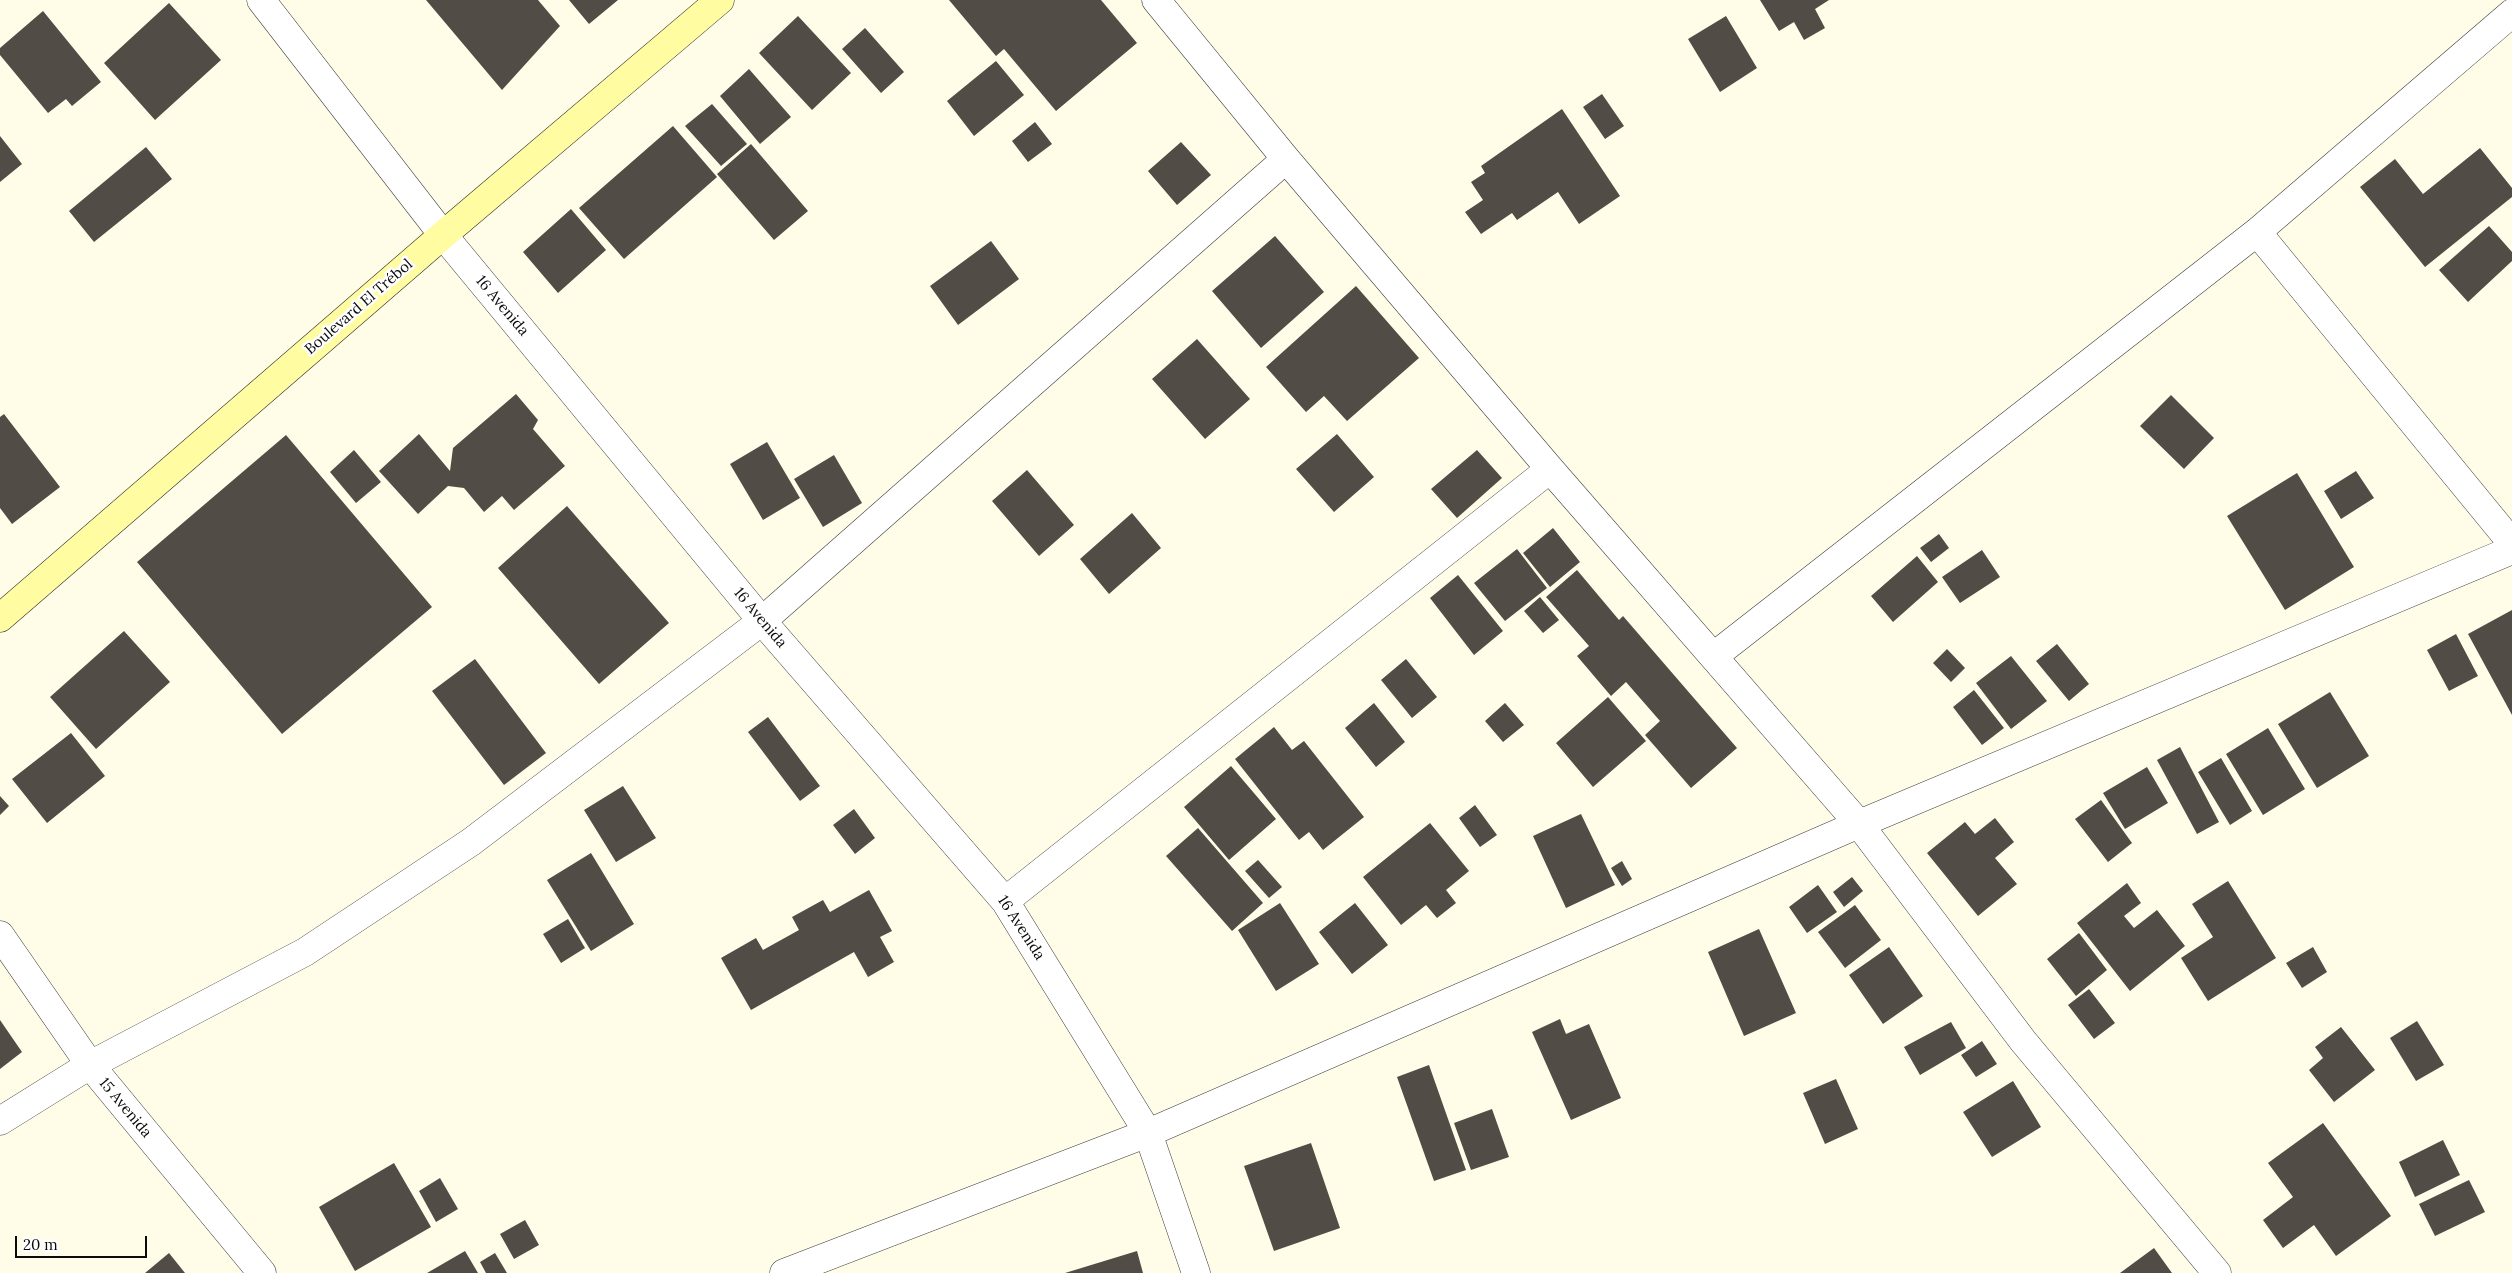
<!DOCTYPE html>
<meta charset="utf-8">
<style>
body{margin:0}
#map{position:relative;width:2512px;height:1273px;overflow:hidden;background:#fffce7;font-family:Lora,serif}
canvas{display:block}
.scale{position:absolute;left:15px;top:1236px;width:132px;height:22px;box-sizing:border-box;border:2px solid #0a0a0a;border-top:0;padding-left:6px;font-size:15px;line-height:18px;white-space:nowrap;color:#0a0a0a;-webkit-text-stroke:4px #fff;paint-order:stroke}
</style>
<div id="map">
<canvas width="2512" height="1273"></canvas>
<div class="scale">20 m</div>
</div>
<script>
const ctx = document.querySelector('canvas').getContext('2d');
ctx.lineJoin = 'round';
function fill(path, color) { ctx.fillStyle = color; ctx.fill(path, 'evenodd'); }
const toPath = rows => new Path2D(rows.map(r => 'M' + r).join(''));
function trace(path, color, width, dash) { ctx.strokeStyle = color; ctx.lineWidth = width; ctx.lineCap = dash ? 'butt' : 'round'; ctx.setLineDash(dash || []); ctx.stroke(path); }
function write(font, color, halo, rows, align = 'center') {
  ctx.font = font + ' Lora,serif'; ctx.lineWidth = 5; ctx.setLineDash([]); ctx.textBaseline = 'middle'; ctx.strokeStyle = halo; ctx.fillStyle = color; for (const [text, x, y, turn = 0] of rows) {
    ctx.save(); ctx.translate(x, y); ctx.rotate((+turn || 0) * Math.PI / 180); ctx.textAlign = isNaN(turn) ? turn : align; if (halo) ctx.strokeText(text, 0, 0); ctx.fillText(text, 0, 0); ctx.restore();
  }
}
const building = toPath([
 [426,0,538,0,560,26,502,90],
 [569,0,618,0,589,24],
 [949,0,1101,0,1137,43,1056,111,1004,49,996,56],
 [1760,0,1829,0,1815,9,1825,28,1804,40,1794,22,1779,31],
 [169,3,221,60,155,120,104,63],
 [43,11,101,82,72,106,66,99,48,113,0,55,0,48],
 [798,16,851,73,812,110,759,53],
 [1726,16,1757,68,1720,92,1688,39],
 [865,28,904,72,881,93,842,49],
 [996,61,1024,95,974,136,947,101],
 [749,69,791,117,760,144,720,96],
 [1602,94,1624,126,1605,139,1583,107],
 [712,104,747,144,721,166,685,126],
 [1562,109,1620,196,1579,224,1558,192,1517,220,1512,213,1481,234,1465,212,1483,200,1471,182,1485,173,1481,166],
 [1035,122,1052,144,1028,162,1012,141],
 [673,126,717,177,624,259,579,208],
 [0,136,22,164,0,182],
 [1181,142,1211,175,1177,205,1148,171],
 [751,144,808,211,774,240,717,174],
 [146,147,172,179,94,242,69,211],
 [2480,148,2512,188,2512,197,2425,267,2360,187,2395,159,2423,194],
 [571,209,606,250,558,293,523,252],
 [2489,226,2512,252,2512,261,2468,302,2439,270],
 [1275,236,1324,292,1261,348,1212,291],
 [991,241,1019,279,958,325,930,286],
 [1356,286,1419,358,1347,421,1324,396,1306,412,1266,367],
 [1197,339,1250,399,1205,439,1152,379],
 [516,394,538,420,533,429,565,466,514,510,502,496,484,512,464,488,448,486,418,514,379,471,419,434,450,471,453,448],
 [2171,395,2214,438,2184,469,2140,426],
 [4,414,60,487,12,524,0,508,0,417],
 [1337,434,1374,477,1334,512,1296,469],
 [286,435,432,607,282,734,137,562],
 [767,442,800,498,763,520,730,464],
 [354,450,381,482,356,503,330,472],
 [1477,450,1502,478,1457,518,1431,489],
 [834,455,862,503,823,527,794,479],
 [1027,470,1074,525,1039,556,992,501],
 [2356,471,2374,498,2341,519,2324,491],
 [2297,473,2354,567,2285,610,2227,516],
 [567,506,669,623,599,684,498,568],
 [1132,513,1161,548,1109,594,1080,559],
 [1553,528,1580,562,1550,587,1523,553],
 [1939,534,1949,548,1931,562,1920,548],
 [1517,549,1547,588,1505,621,1474,583],
 [1982,550,2000,577,1960,603,1942,577],
 [1917,556,1938,582,1893,622,1871,596],
 [1577,570,1619,620,1623,616,1737,748,1691,788,1645,735,1660,721,1626,682,1611,696,1577,656,1589,646,1546,597],
 [1458,575,1503,631,1474,655,1430,598],
 [1540,597,1559,620,1543,633,1524,611],
 [2512,610,2512,715,2468,634],
 [124,631,170,682,96,749,50,697],
 [2456,634,2478,676,2449,691,2427,650],
 [2057,644,2089,684,2069,701,2036,661],
 [1947,649,1965,668,1951,682,1933,663],
 [2011,656,2047,701,2011,729,1976,683],
 [475,659,546,753,504,785,432,691],
 [1406,659,1437,697,1412,718,1381,680],
 [1974,690,2004,728,1982,745,1953,707],
 [2330,692,2369,756,2317,788,2278,724],
 [1608,697,1646,741,1593,787,1556,743],
 [1374,703,1405,742,1376,767,1345,728],
 [1505,703,1524,725,1503,742,1485,721],
 [768,717,820,786,800,801,748,732],
 [1274,727,1292,750,1304,741,1364,817,1323,850,1309,832,1299,840,1235,759],
 [2268,728,2305,789,2263,815,2226,754],
 [71,733,105,776,47,823,12,779],
 [2180,747,2219,822,2197,834,2157,760],
 [2221,758,2252,811,2230,825,2198,772],
 [1231,766,1276,819,1229,860,1184,807],
 [2147,767,2168,803,2125,829,2103,793],
 [623,786,656,838,616,862,584,810],
 [0,796,9,806,0,815],
 [2101,800,2132,843,2108,862,2075,819],
 [1475,805,1497,835,1480,847,1459,818],
 [854,809,875,838,855,854,833,825],
 [1581,814,1615,885,1566,908,1533,836],
 [1995,818,2014,842,1995,858,2017,884,1978,916,1927,853,1965,822,1975,834],
 [1430,823,1469,871,1446,890,1456,903,1437,918,1426,905,1401,925,1363,877],
 [1198,828,1263,903,1232,931,1166,856],
 [591,853,634,924,591,951,547,880],
 [1258,860,1282,887,1269,898,1245,871],
 [1622,861,1632,879,1622,886,1611,868],
 [1852,877,1863,891,1844,907,1833,892],
 [2228,881,2276,958,2208,1001,2181,958,2213,937,2192,904],
 [2127,883,2141,903,2124,916,2134,928,2157,910,2185,946,2130,991,2077,923],
 [1818,885,1837,912,1807,933,1789,907],
 [869,890,892,931,880,937,894,962,868,977,854,952,751,1010,721,958,756,938,763,950,799,930,792,917,823,900,830,912],
 [1280,903,1319,964,1276,991,1238,930],
 [1355,903,1388,945,1352,974,1319,932],
 [1855,905,1881,940,1845,968,1818,932],
 [568,919,585,948,561,963,543,934],
 [1759,929,1796,1013,1744,1036,1708,952],
 [2079,933,2107,970,2076,996,2047,959],
 [1889,947,1923,996,1883,1024,1849,975],
 [2313,947,2327,972,2302,988,2286,963],
 [2089,989,2115,1023,2094,1039,2068,1005],
 [1560,1019,1566,1034,1589,1024,1621,1098,1571,1120,1532,1032],
 [0,1020,22,1052,0,1069],
 [2417,1021,2444,1065,2416,1081,2390,1038],
 [1951,1022,1966,1048,1920,1075,1904,1047],
 [2341,1027,2375,1070,2334,1102,2309,1070,2323,1058,2315,1047],
 [1982,1041,1997,1064,1976,1077,1961,1055],
 [1429,1065,1466,1170,1434,1181,1397,1077],
 [1836,1079,1858,1129,1825,1144,1803,1093],
 [2013,1081,2041,1127,1992,1157,1963,1112],
 [1492,1109,1509,1157,1471,1170,1454,1123],
 [2323,1123,2391,1216,2336,1256,2314,1225,2283,1248,2263,1220,2293,1197,2268,1163],
 [2443,1140,2460,1175,2415,1197,2399,1162],
 [1311,1143,1340,1228,1274,1251,1244,1166],
 [394,1163,431,1227,355,1271,319,1207],
 [440,1178,458,1209,436,1222,419,1191],
 [2469,1180,2485,1212,2435,1236,2419,1204],
 [525,1220,539,1245,514,1259,500,1234],
 [2154,1248,2172,1273,2120,1273],
 [465,1251,478,1273,427,1273],
 [1137,1251,1143,1273,1065,1273],
 [169,1253,185,1273,145,1273],
 [495,1253,507,1273,486,1273,480,1262]
]);
const minor = toPath([
 [261,0,443,235,762,621,1005,901,1148,1133,1196,1273],
 [1156,0,1286,159,1550,469,1859,824,2023,1041,2217,1273],
 [2257,232,2512,543],
 [1714,656,2257,232,2512,13],
 [1005,901,1550,469],
 [0,935,90,1065,262,1273],
 [0,1121,90,1065,305,952,471,842,762,621,1286,159],
 [784,1273,1148,1133,1859,824,2512,550]
]);
const secondary = toPath([
 [0,618,443,235,720,0]
]);
const streetNames = [
 ["16 Avenida",502,306,50],
 ["Boulevard El Trébol",359,307,-41],
 ["16 Avenida",760,618,50],
 ["16 Avenida",1021,928,57],
 ["15 Avenida",125,1108,50]
];
fill(building, '#524c46');
trace(minor, '#3d3d3d', 29);
trace(secondary, '#2c2c2c', 29);
trace(minor, '#fff', 28);
trace(secondary, '#fffca2', 28);
write('15px', '#0a0a0a', '#fff', streetNames);
</script>
